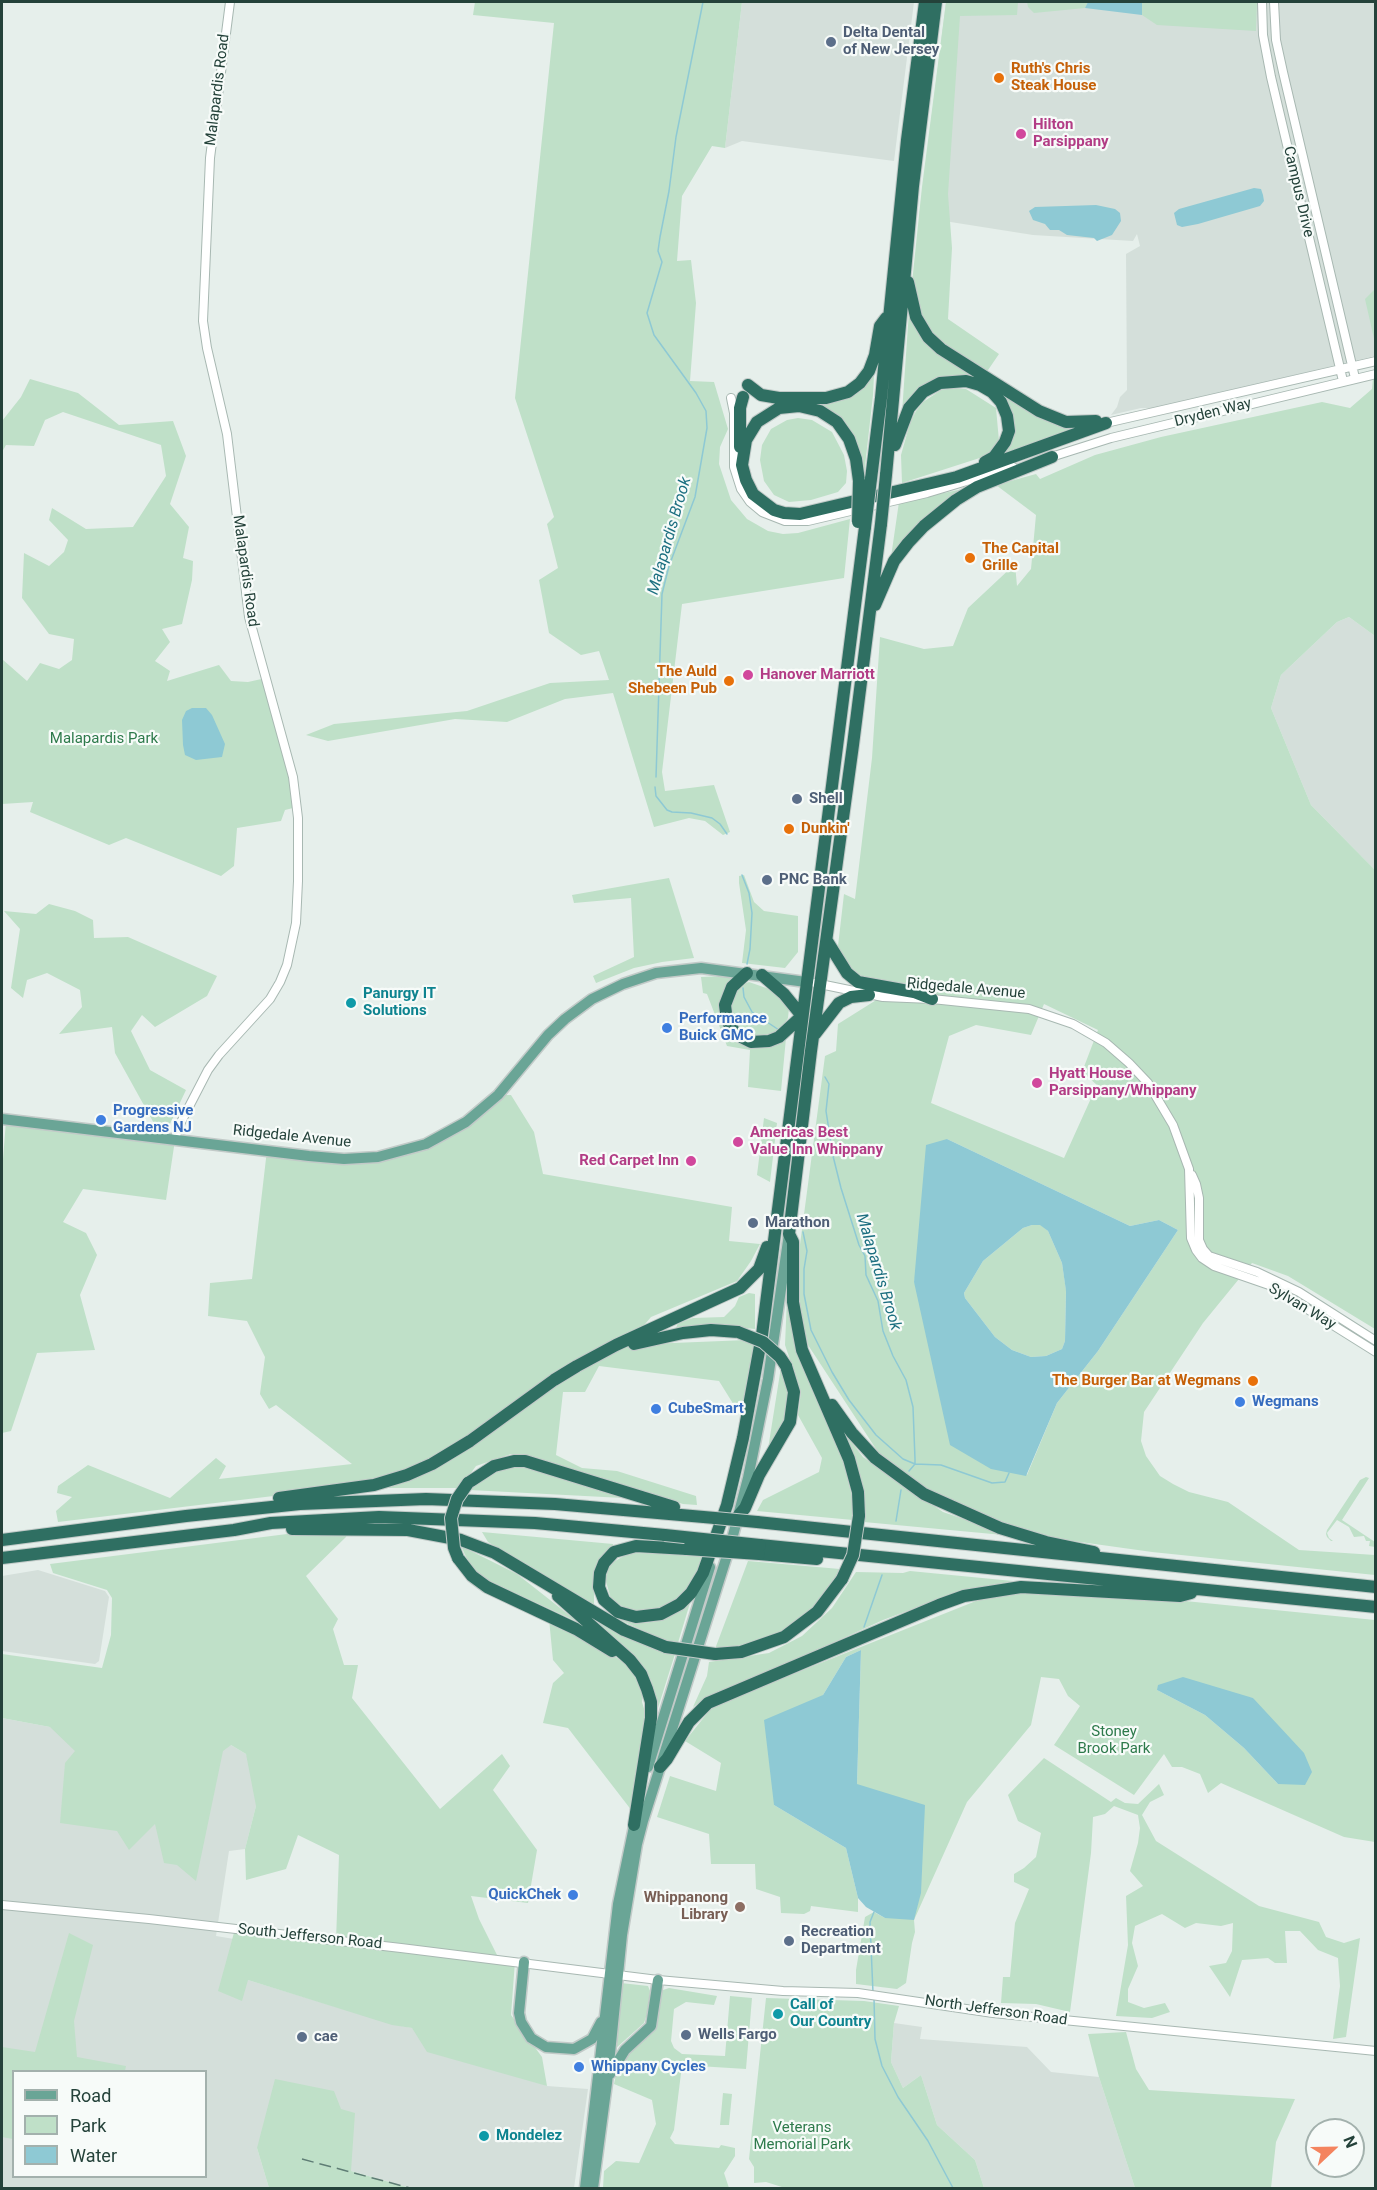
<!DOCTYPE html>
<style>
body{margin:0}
#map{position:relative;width:1377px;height:2190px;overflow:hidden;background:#e6efeb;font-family:Roboto,sans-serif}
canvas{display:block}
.frame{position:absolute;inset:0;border:3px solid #24423a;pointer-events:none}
.legend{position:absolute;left:12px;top:2070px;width:195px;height:108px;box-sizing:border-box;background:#f7fbf9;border:2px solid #a3b1ad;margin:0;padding:8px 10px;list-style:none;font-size:18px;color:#24423a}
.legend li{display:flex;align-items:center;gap:12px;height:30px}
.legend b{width:30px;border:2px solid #a3b1ad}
.north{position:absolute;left:1305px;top:2118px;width:60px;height:60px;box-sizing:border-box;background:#f7fbf9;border:2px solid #a3b1ad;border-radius:50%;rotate:68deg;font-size:16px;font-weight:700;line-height:24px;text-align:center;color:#24423a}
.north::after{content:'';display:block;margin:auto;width:21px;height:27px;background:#f4845f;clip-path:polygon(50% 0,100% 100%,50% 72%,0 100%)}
</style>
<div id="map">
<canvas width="1377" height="2190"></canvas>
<div class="frame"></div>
<ul class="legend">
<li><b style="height:8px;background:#6aa596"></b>Road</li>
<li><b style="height:16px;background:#bfe0c8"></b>Park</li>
<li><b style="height:16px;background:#8ec9d4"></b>Water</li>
</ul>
<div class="north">N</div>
</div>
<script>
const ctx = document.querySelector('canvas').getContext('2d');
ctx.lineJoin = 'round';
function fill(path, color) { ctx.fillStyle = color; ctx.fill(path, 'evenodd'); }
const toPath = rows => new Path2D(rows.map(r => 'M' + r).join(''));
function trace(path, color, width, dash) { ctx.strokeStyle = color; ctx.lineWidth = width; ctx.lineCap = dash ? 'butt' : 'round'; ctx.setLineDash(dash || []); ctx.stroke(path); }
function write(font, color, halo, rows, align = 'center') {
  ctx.font = font + ' Roboto,sans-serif'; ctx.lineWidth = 4.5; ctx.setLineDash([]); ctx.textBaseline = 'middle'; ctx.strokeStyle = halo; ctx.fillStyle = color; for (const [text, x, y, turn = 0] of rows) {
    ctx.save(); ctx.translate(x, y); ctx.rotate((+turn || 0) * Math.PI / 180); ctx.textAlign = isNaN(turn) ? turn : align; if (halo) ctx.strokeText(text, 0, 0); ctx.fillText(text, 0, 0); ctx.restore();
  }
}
const built = toPath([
 [742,2,914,2,894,161,742,141,725,148],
 [946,2,1375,2,1375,356,1156,408,1141,408,1111,415,1117,407,1120,397,1127,390,1126,254,1140,246,1137,234,1133,241,1033,235,919,217],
 [1349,617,1375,636,1375,870,1311,805,1271,708,1281,675,1337,622],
 [38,1570,105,1591,109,1597,99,1661,95,1664,2,1651,2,1576],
 [2,1718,50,1727,231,1745,246,1754,257,1781,256,1806,245,1849,229,1851,216,1936,240,1940,248,1980,392,2024,412,2028,547,2086,588,2089,574,2188,410,2188,351,2171,257,2148,269,2188,2,2188],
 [14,2072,206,2072,206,2176,14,2176],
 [894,2023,922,2027,920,2039,1027,2047,1051,2072,1099,2077,1135,2188,984,2188,975,2160,937,2125,921,2075,903,2088,891,2062]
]);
const green = toPath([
 [475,2,742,2,725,148,712,146,682,196,677,261,691,260,696,303,690,381,714,382,728,429,720,447,719,464,731,500,747,519,768,531,783,534,798,533,850,519,844,578,682,604,662,772,665,791,714,785,730,832,723,835,705,821,689,818,654,827,613,693,565,699,507,722,455,719,328,741,306,735,334,724,467,711,550,683,609,680,599,651,581,655,549,633,539,580,558,568,547,524,554,517,515,398,554,23,473,15],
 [946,2,1018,2,1017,15,960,16,948,194,952,248,948,319,999,354,986,373,935,340,922,323,912,283,922,187],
 [1027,2,1088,2,1085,8,1034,13,1028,7],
 [1142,2,1257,2,1256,31,1157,25,1142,15],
 [1375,289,1375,343,1365,299],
 [909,311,918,327,1075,429,999,458,1008,444,1003,399,950,377,902,413],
 [1375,358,1375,636,1349,617,1337,622,1281,675,1271,708,1311,805,1375,870,1375,1329,1288,1276,1252,1263,1203,1323,1144,1412,1141,1441,1146,1456,1160,1476,1173,1484,1189,1492,1228,1502,1299,1550,1375,1555,1375,1575,1152,1552,1059,1539,984,1517,937,1496,878,1452,808,1345,798,1302,799,1252,825,1056,836,1051,838,1024,897,987,868,982,852,974,838,951,838,946,844,894,855,899,872,758,880,637,924,649,953,646,968,608,1015,564,1017,586,1031,569,1036,515,996,485,1036,474,1040,479,1095,455,1161,437,1322,402,1350,408,1372,389],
 [1044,1004,1098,1030,1082,1072,1097,1085,1064,1158,931,1103,949,1036,976,1025,1031,1035],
 [947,1139,1130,1226,1159,1220,1178,1230,1098,1351,1057,1403,1027,1475,914,1282],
 [874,375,873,395,864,475,860,455,813,403],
 [30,379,78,393,119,425,173,421,186,456,170,504,189,527,183,558,193,561,192,580,182,624,162,629,170,642,155,661,170,671,167,681,219,665,231,681,248,682,266,678,297,807,285,810,281,821,237,828,234,866,221,876,126,838,109,845,30,812,33,802,2,804,2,659,27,681,40,663,59,669,72,660,74,639,49,634,22,598,24,553,49,566,64,552,68,540,49,520,52,508,86,529,133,527,166,476,161,445,63,412,45,420,34,446,6,445,2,452,2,421,21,397],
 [953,388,966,389,996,408,999,441,989,455,902,483,901,455,910,423,916,411,923,402,941,390],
 [798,418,812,420,832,432,844,455,847,471,846,483,838,492,811,500,789,502,774,495,764,481,760,460,762,445,771,429,787,420],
 [968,488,891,557,899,502],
 [744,875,754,902,764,911,798,916,798,952,785,968,742,963,746,930,739,883,739,876],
 [669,878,694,958,662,962,634,968,596,983,593,976,634,957,631,898,574,903,572,895],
 [49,904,75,911,93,920,94,938,128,937,217,976,207,996,155,1027,142,1015,131,1031,150,1070,186,1090,168,1128,156,1127,115,1053,112,1027,59,1034,82,1007,80,990,47,973,27,980,23,998,11,988,20,929,4,911,36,914],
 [726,976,733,979,726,991,735,1039,786,1038,781,1091,748,1087,750,1050,727,1046,707,994,703,993,701,977],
 [749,982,772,990,789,1008,788,1018,783,1027,763,1040,745,1037,729,1014,733,995,740,985],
 [498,1095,511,1095,534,1132,543,1174,732,1207,729,1241,760,1244,751,1261,737,1281,651,1317,640,1330,648,1344,747,1340,756,1344,743,1408,737,1410,719,1381,599,1366,585,1392,563,1392,556,1455,582,1468,617,1471,696,1496,697,1505,683,1504,511,1454,476,1466,460,1488,388,1488,290,1494,58,1522,56,1511,72,1497,57,1493,58,1486,88,1465,170,1498,216,1458,226,1466,219,1479,352,1464,276,1405,269,1409,260,1394,265,1357,247,1321,208,1316,210,1283,252,1279,267,1150,387,1157,456,1131],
 [764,1118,777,1123,770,1182,757,1175],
 [6,1121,175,1140,166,1200,83,1189,63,1222,86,1233,97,1255,80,1295,95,1350,37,1353,11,1431,2,1433,2,1172],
 [1032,1225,1041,1225,1048,1231,1062,1263,1066,1290,1065,1341,1062,1349,1046,1356,1031,1357,1012,1350,995,1337,965,1298,964,1293,983,1261,1023,1228],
 [749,1293,755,1294,755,1329,712,1325,676,1328,678,1323,693,1318,724,1317,735,1306,739,1297],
 [787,1298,812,1382,845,1467,853,1501,853,1520,757,1511,763,1500,819,1472,822,1458,798,1415,801,1392,785,1345],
 [781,1367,790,1385,784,1421,768,1449],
 [843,1431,863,1457,943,1512,1014,1536,864,1522,861,1479],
 [515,1465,537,1468,623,1498,470,1490,491,1470],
 [1366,1477,1369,1478,1342,1520,1375,1542,1375,1547,1369,1546,1370,1541,1366,1541,1364,1536,1354,1537,1349,1527,1337,1520,1327,1533,1329,1538,1333,1541,1331,1541,1327,1537,1326,1534,1327,1530,1360,1480],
 [348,1532,346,1537,306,1576,338,1619,333,1629,344,1665,358,1665,352,1698,440,1809,502,1754,510,1766,493,1790,537,1850,528,1903,471,1896,479,1919,499,1959,515,1961,511,2015,542,2057,547,2086,427,2052,412,2028,392,2025,248,1980,242,2001,218,1991,235,1929,336,1941,339,1855,298,1835,286,1869,246,1880,245,1849,256,1806,246,1754,231,1745,223,1751,196,1881,177,1865,164,1863,155,1824,129,1850,117,1831,60,1823,65,1763,75,1751,50,1727,2,1718,2,1654,102,1668,111,1635,112,1598,107,1590,53,1573,50,1564,287,1534],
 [482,1532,613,1544,614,1548,594,1586,594,1608,488,1542],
 [461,1546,517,1574,578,1622,493,1583,472,1570],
 [629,1553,704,1554,703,1562,686,1594,665,1607,639,1612,625,1608,611,1599,605,1578,610,1564],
 [748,1561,840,1569,824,1600,784,1631,749,1646,715,1649],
 [910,1571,1013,1581,950,1595,883,1620,769,1672,711,1695,693,1707,707,1676,709,1662,769,1653,802,1636,832,1608,856,1572,903,1573],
 [1026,1591,1165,1599,1375,1620,1375,1842,1344,1837,1221,1783,1208,1793,1200,1774,1182,1767,1172,1767,1164,1754,1134,1795,1054,1745,1080,1706,1068,1696,1059,1679,1041,1677,1031,1725,967,1802,914,1920,915,1932,912,1943,906,1983,897,1989,856,1984,856,1970,865,1917,874,1912,885,1918,857,1784,861,1650,846,1657,823,1695,774,1805,846,1848,858,1898,858,1912,811,1906,810,1911,804,1914,781,1913,780,1897,756,1889,755,1864,711,1864,709,1834,657,1817,670,1776,716,1791,721,1763,685,1741,713,1706,981,1599],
 [1157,1690,1253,1698,1278,1784,1244,1748,1205,1715],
 [571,1602,675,1654,657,1711,651,1680,633,1657],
 [690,1603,677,1646,620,1620,647,1623,672,1615],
 [549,1619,589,1639,629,1666,644,1688,642,1702,648,1722,632,1811,568,1728,543,1723,553,1683,564,1673,553,1660],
 [1044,1758,1111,1802,1116,1798,1125,1803,1138,1804,1159,1784,1164,1795,1150,1802,1142,1815,1156,1841,1259,1906,1319,1922,1326,1937,1344,1943,1360,1938,1346,2037,1333,2039,1340,1986,1338,1958,1318,1950,1300,1931,1285,1931,1287,1963,1275,1963,1268,1958,1242,1960,1230,1997,1209,1966,1226,1963,1232,1951,1233,1923,1221,1926,1196,1923,1185,1928,1162,1914,1135,1926,1132,1943,1138,1966,1128,1989,1128,2002,1144,2008,1165,2003,1170,2012,1152,2018,1116,2016,1128,1945,1126,1896,1143,1886,1130,1871,1138,1843,1140,1828,1138,1815,1114,1806,1105,1814,1093,1817,1091,1853,1070,2012,1036,2004,1001,2003,1003,1977,1010,1977,1015,1923,1029,1889,1014,1882,1014,1874,1024,1868,1036,1857,1041,1833,1018,1821,1008,1795],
 [69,1933,93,1945,74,2021,77,2057,126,2066,125,2071,14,2072,13,2139,2,2137,2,2047,35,2052],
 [621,1983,648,1986,650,1991,647,2014,644,2023,615,2049],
 [669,1988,717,1996,714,2005,686,2002,674,2009,671,2041,674,2048,682,2054,725,2056,730,1996,752,1998,746,2069,682,2065,674,2130,670,2138,675,2144,719,2148,721,2145,735,2148,735,2156,724,2173,729,2188,603,2188,604,2171,616,2161,639,2163,656,2124,652,2100,614,2084,618,2065,642,2040,659,1997,663,1990],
 [766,1998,864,2001,899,2006,894,2023,891,2062,903,2088,921,2075,937,2125,975,2160,984,2188,785,2188,766,2182,754,2183,754,2167,749,2159],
 [1126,2032,1136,2069,1149,2090,1295,2099,1276,2142,1271,2188,1135,2188,1099,2077,1088,2034],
 [275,2079,334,2091,341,2109,355,2113,351,2171,410,2188,269,2188,257,2148],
 [723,2093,732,2094,729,2125,720,2125]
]);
const water = toPath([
 [1088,2,1142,2,1142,15,1085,8],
 [1254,188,1261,189,1263,195,1264,201,1260,206,1198,224,1182,227,1177,225,1174,213,1179,209],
 [1096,205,1115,209,1120,213,1121,221,1112,235,1097,241,1094,238,1067,235,1059,230,1050,230,1045,224,1033,220,1029,211,1035,207],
 [192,708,206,708,212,715,225,744,222,757,196,760,185,755,183,745,182,720,186,711],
 [947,1139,1130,1226,1159,1220,1178,1230,1098,1351,1057,1403,1026,1476,991,1469,950,1445,914,1282,926,1145],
 [1032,1225,1040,1225,1048,1231,1062,1263,1066,1291,1065,1341,1062,1349,1046,1356,1031,1357,1012,1350,995,1337,965,1298,964,1293,983,1261,1023,1228],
 [861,1650,857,1784,925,1805,921,1893,914,1920,885,1918,866,1907,858,1898,846,1848,774,1805,764,1720,823,1695,846,1657],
 [1183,1677,1253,1698,1304,1753,1312,1772,1305,1785,1278,1784,1244,1748,1205,1715,1157,1690,1158,1685]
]);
const stream = toPath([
 [656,777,662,594,669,566,695,497,707,428,706,411,696,393,654,335,647,313,662,262,658,251,660,237,669,191,676,137,703,2],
 [655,787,656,796,667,810,672,812,691,813,712,818,720,824,727,834],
 [742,875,749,893,752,913,750,949,747,964],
 [743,988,744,997,752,1012,779,1030],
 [825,1077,829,1084,826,1111,833,1156,841,1188,859,1245,865,1256,866,1275,878,1301,883,1331,893,1356,906,1380,913,1407,915,1459,915,1464,909,1471],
 [803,1232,807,1251,804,1269,804,1294,811,1330,832,1372,849,1400,876,1435,903,1459,915,1464,941,1465,992,1483,1005,1482,1009,1473],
 [896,1521,901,1490],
 [864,1627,882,1575],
 [873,1993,870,1922,874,1912],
 [874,1998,875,2039,882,2066,898,2097,928,2141,953,2188]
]);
const minor = toPath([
 [1262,2,1263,35,1271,77,1343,381],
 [1274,2,1276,40,1283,72,1355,378],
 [731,398,734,413,734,467,741,489,750,502,762,512,785,521,808,521,927,493,1013,467],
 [1106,423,1376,361],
 [1048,458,1111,438,1376,374],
 [815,983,883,997,932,999,1029,1009,1073,1024,1106,1043,1129,1063,1148,1083,1173,1125,1189,1169,1191,1238,1196,1250,1202,1258,1214,1266,1269,1285,1376,1352],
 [175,1139,179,1126,208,1070,219,1055,270,999,280,982,287,965,296,923,298,881,298,818,293,777,249,617,227,434,207,348,203,321,210,158,230,2],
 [1192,1175,1196,1184,1199,1198,1199,1240,1203,1249,1209,1256,1257,1272,1299,1292,1376,1341],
 [2,1905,149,1919,401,1948,658,1980,783,1991,858,1993,993,2013,1376,2051]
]);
const major = toPath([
 [2,1119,309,1156,344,1159,378,1157,426,1144,466,1122,498,1095,548,1035,565,1019,592,999,623,984,656,973,701,968,806,982],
 [648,1767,710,1567],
 [524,1962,519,2013,521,2022,531,2038,546,2047,574,2049,592,2039,601,2022],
 [610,2074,625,2050,651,2026,658,1980],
 [585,2188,618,1904,636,1817],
 [593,2188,607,2083,622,1935,637,1844,643,1821,731,1543,748,1478,768,1379,789,1234]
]);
const highway = toPath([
 [908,282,916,317,928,337,941,349,1039,411,1066,422,1096,421],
 [748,385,761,395,779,398,826,398,848,392,860,383,869,371,875,355,880,326,886,318],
 [895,445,909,408,923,392,940,383,966,381,980,385,992,392,1001,402,1007,416,1009,431,1005,442,994,457,985,462],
 [740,447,740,408,743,397],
 [886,475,913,186,936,2],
 [871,479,881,398,907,140,925,2],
 [859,481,856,459,849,439,837,422,820,411,799,406,779,408,757,422,746,440,742,465,746,480,753,494,774,510,784,513,800,514,957,477,1106,423],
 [875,605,894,561,908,543,924,526,956,500,977,487,1052,457],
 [827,941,847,973,858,982,914,992,932,999],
 [747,973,732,987,725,1005,727,1021,737,1035,751,1042,769,1041,779,1037,802,1016],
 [762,975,784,994,802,1016],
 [815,1034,839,1003,851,997,869,995],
 [634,1344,683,1333,711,1330,738,1332],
 [832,1405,852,1433,875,1458,924,1494,1000,1528,1046,1542,1094,1552],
 [468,1483,494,1466,514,1461,525,1461,674,1507],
 [279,1498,374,1485,407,1475,432,1464,470,1441,554,1380,577,1366,616,1345,740,1288,759,1269,767,1247],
 [739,1515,745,1508,759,1475,790,1422,794,1392,786,1366],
 [859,1516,858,1492,849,1459,802,1350,793,1302,793,1242,789,1234,811,1051,853,745,881,524],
 [757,1522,1376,1587],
 [292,1529,408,1530,461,1540,495,1553,624,1630,666,1647],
 [2,1540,186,1516,300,1504,426,1499,555,1504,715,1518],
 [760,1545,1376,1607],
 [687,1549,636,1546,614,1552,604,1563,600,1573,599,1587,604,1600,618,1612,636,1617,661,1614,680,1604,691,1593,703,1573,727,1505,743,1438,762,1335,865,527],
 [759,1554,817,1559],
 [2,1558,234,1530,271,1523,379,1517,535,1523,665,1535],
 [458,1558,472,1576,487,1587,576,1629,612,1651],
 [558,1596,630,1660,641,1674,647,1689,651,1702,651,1718,634,1825],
 [715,1654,741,1652,784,1637,817,1612,842,1579],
 [660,1767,667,1759,689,1722,708,1703,939,1605,964,1596,1021,1587,1180,1596,1191,1593]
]);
const rail = toPath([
 [302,2159,410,2188]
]);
const highwayBridge = toPath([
 [858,522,859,481],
 [881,524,886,475],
 [865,527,871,479],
 [738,1332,763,1342,780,1357,786,1366],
 [715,1518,757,1522],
 [665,1535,760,1545],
 [687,1549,759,1554],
 [458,1558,454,1548,451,1518,457,1499,468,1483],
 [842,1579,853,1555,859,1516],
 [666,1647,715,1654]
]);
const markers = [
 [831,42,6,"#5c6f8a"],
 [999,78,6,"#e8710a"],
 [1021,134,6,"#d1479c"],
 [970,558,6,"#e8710a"],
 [748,675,6,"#d1479c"],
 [729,681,6,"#e8710a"],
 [797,799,6,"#5c6f8a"],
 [789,829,6,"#e8710a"],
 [767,880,6,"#5c6f8a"],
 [351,1003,6,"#0f9aa8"],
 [667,1028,6,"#3f7fe0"],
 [1037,1083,6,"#d1479c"],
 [101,1120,6,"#3f7fe0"],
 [738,1142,6,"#d1479c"],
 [691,1161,6,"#d1479c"],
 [753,1223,6,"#5c6f8a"],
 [1253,1381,6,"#e8710a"],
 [1240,1402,6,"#3f7fe0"],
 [656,1409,6,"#3f7fe0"],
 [573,1895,6,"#3f7fe0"],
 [740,1907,6,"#8d6e63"],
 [789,1941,6,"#5c6f8a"],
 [778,2014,6,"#0f9aa8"],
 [686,2035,6,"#5c6f8a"],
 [302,2037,6,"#5c6f8a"],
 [579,2067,6,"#3f7fe0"],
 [484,2136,6,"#0f9aa8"]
];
const serviceNames = [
 ["Delta Dental",843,33],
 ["of New Jersey",843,50],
 ["Shell",809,799],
 ["PNC Bank",779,880],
 ["Marathon",765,1223],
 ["Recreation",801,1932],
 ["Department",801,1949],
 ["Wells Fargo",698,2035],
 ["cae",314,2037]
];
const foodNames = [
 ["Ruth's Chris",1011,69],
 ["Steak House",1011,86],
 ["The Capital",982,549],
 ["Grille",982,566],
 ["The Auld",717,672,"right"],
 ["Shebeen Pub",717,689,"right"],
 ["Dunkin'",801,829],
 ["The Burger Bar at Wegmans",1241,1381,"right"]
];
const streetNames = [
 ["Malapardis Road",218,90,-83],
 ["Campus Drive",1298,192,77],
 ["Dryden Way",1213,413,-14],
 ["Malapardis Road",245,571,82],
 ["Ridgedale Avenue",966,989,5],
 ["Ridgedale Avenue",292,1137,6],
 ["Sylvan Way",1302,1307,31],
 ["South Jefferson Road",310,1937,6],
 ["North Jefferson Road",996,2011,8]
];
const hotelNames = [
 ["Hilton",1033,125],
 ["Parsippany",1033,142],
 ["Hanover Marriott",760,675],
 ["Hyatt House",1049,1074],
 ["Parsippany/Whippany",1049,1091],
 ["Americas Best",750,1133],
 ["Value Inn Whippany",750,1150],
 ["Red Carpet Inn",679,1161,"right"]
];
const parkNames = [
 ["Malapardis Park",104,739],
 ["Stoney",1114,1732],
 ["Brook Park",1114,1749],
 ["Veterans",802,2128],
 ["Memorial Park",802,2145]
];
const cultureNames = [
 ["Panurgy IT",363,994],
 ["Solutions",363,1011],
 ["Call of",790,2005],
 ["Our Country",790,2022],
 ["Mondelez",496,2136]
];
const shopNames = [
 ["Performance",679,1019],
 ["Buick GMC",679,1036],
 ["Progressive",113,1111],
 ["Gardens NJ",113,1128],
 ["Wegmans",1252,1402],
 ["CubeSmart",668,1409],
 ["QuickChek",561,1895,"right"],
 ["Whippany Cycles",591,2067]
];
const educationNames = [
 ["Whippanong",728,1898],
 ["Library",728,1915]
];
const waterNames = [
 ["Malapardis Brook",670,536,-74],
 ["Malapardis Brook",878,1272,73]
];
fill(built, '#d4dfda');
fill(green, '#bfe0c8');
fill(water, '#8ec9d4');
trace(stream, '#8ec9d4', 1.5);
trace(minor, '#a8b8b2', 10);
trace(major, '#c2cac8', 13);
trace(highway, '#c2cac8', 14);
trace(minor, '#fff', 8);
trace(major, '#6aa596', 10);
trace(highway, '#2f6f62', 12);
trace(rail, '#5f7d75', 1.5, [12, 6]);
trace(highwayBridge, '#c2cac8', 14, []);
trace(highwayBridge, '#2f6f62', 12);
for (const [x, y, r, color] of markers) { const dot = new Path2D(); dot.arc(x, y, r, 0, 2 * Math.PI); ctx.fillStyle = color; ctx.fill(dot); trace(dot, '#f7fbf9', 2); }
write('bold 15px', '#4e5e75', '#f7fbf9', serviceNames, 'left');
write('bold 15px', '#c56008', '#f7fbf9', foodNames, 'left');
write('15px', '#24423a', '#f7fbf9', streetNames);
write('bold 15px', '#b23c85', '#f7fbf9', hotelNames, 'left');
write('15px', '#2d7a4b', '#f7fbf9', parkNames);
write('bold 15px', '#0d838f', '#f7fbf9', cultureNames, 'left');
write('bold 15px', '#366cbe', '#f7fbf9', shopNames, 'left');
write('bold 15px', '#785e54', '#f7fbf9', educationNames, 'right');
write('italic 16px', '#1c6f80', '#f7fbf9', waterNames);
</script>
